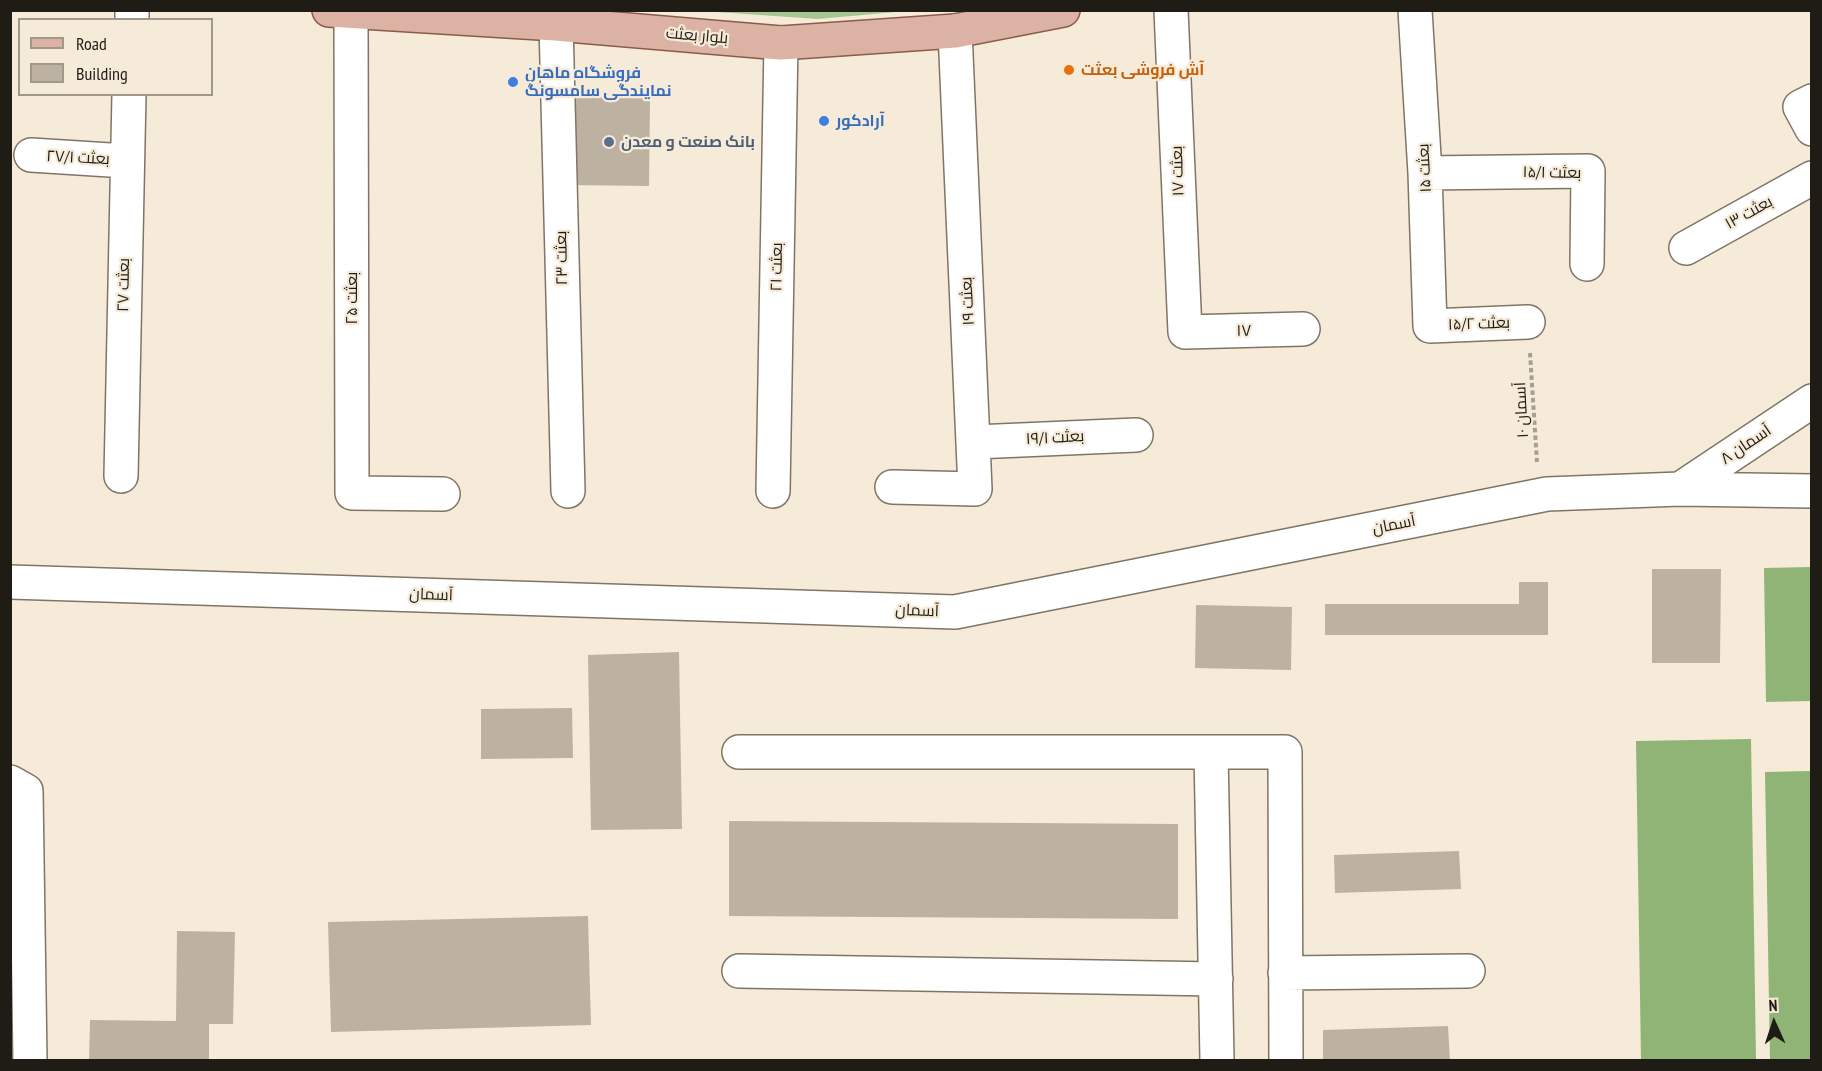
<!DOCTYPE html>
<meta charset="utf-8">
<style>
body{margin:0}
#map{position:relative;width:1822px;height:1071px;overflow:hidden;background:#f6ebd9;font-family:"PT Sans Narrow",sans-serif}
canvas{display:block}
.frame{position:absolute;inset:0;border:12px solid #1f1b15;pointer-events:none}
.legend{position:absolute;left:18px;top:18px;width:195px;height:78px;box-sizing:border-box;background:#f6ebd9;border:2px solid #a0988b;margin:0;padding:8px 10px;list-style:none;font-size:18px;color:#1f1b15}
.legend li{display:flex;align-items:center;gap:12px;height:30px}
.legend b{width:30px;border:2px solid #a0988b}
.north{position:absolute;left:1744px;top:993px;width:60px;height:60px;-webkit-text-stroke:4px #f6ebd9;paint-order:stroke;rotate:357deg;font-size:16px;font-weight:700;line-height:24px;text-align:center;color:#1f1b15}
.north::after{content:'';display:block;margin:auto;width:21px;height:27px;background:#1f1b15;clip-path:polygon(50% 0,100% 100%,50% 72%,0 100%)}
</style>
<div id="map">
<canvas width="1822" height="1071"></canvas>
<div class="frame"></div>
<ul class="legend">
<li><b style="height:8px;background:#dbb2a3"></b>Road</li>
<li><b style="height:16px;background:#bdb2a1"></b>Building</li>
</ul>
<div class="north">N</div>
</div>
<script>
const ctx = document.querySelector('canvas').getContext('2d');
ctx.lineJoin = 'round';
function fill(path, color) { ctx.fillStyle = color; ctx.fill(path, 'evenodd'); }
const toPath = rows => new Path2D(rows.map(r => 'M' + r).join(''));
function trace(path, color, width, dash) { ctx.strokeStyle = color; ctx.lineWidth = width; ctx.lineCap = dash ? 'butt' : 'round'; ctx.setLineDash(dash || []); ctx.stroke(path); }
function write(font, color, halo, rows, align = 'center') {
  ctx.font = font + ' "PT Sans Narrow",Cairo,sans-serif'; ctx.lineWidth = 4.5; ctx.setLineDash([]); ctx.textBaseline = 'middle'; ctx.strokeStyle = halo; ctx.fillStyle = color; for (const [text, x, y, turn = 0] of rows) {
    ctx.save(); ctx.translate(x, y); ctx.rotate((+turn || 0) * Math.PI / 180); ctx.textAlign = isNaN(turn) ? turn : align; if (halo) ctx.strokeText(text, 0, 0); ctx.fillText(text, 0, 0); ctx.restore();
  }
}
const green = toPath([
 [702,11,907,11,818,19]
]);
const forest = toPath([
 [1811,567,1811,701,1766,702,1764,568],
 [1751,739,1756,1060,1641,1060,1636,741],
 [1811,771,1811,1060,1770,1060,1765,772]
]);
const building = toPath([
 [568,97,650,98,649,186,567,185],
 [1652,569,1721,569,1720,663,1652,663],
 [1519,582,1548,582,1548,635,1325,635,1325,604,1519,604],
 [1196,605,1292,607,1291,670,1195,668],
 [679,652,682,829,591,830,588,655],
 [572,708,573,758,481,759,481,709],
 [729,821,1178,824,1178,919,729,916],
 [1459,851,1461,889,1335,893,1334,855],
 [588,916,591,1025,331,1032,328,922],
 [177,931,235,932,233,1024,209,1024,209,1060,89,1060,90,1020,176,1021],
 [1448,1026,1450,1060,1323,1060,1323,1030]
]);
const path = toPath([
 [1530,353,1537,462]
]);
const minor = toPath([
 [1171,10,1185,332,1303,329],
 [1415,10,1425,173,1430,326,1528,322],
 [351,12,352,493,443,494],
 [132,20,132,10],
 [556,24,568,491],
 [1812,101,1800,107,1812,129],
 [31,155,126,161],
 [1425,173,1588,171,1587,264],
 [1686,248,1812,178],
 [975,442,1136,435],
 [121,476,129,94],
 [892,487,975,489,955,31],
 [1680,489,1812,401],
 [773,491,781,43],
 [10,582,955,612,1547,494,1680,489,1812,491],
 [739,752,1285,752,1286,1060],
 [1211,752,1217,1060],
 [10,782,26,791,30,1060],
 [739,971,1216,979],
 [1285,973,1468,971]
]);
const major = toPath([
 [329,10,556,24,781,43,955,31,1063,10]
]);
const markers = [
 [1069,70,6,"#e8710a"],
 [513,82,6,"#3f7fe0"],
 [824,121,6,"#3f7fe0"],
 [609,142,6,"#5c6f8a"]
];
const streetNames = [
 ["بلوار بعثت",697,36,5],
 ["۲۷/۱ بعثت",78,158,3],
 ["بعثت ۱۵",1425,168,-93],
 ["بعثت ۱۷",1178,171,-92],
 ["۱۵/۱ بعثت",1552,173,1],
 ["۱۳ بعثت",1749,213,-29],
 ["۲۳ بعثت",562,258,-91],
 ["۲۱ بعثت",777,267,-89],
 ["۲۷ بعثت",124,285,-89],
 ["۲۵ بعثت",352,298,-90],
 ["بعثت ۱۹",968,301,-93],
 ["۱۵/۲ بعثت",1479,324,-2],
 ["۱۷",1244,331,-1],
 ["۱۰ آسمان",1522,410,-93],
 ["۱۹/۱ بعثت",1055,438,-3],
 ["۸ آسمان",1746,445,-34],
 ["آسمان",1394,525,-11],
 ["آسمان",431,595,2],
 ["آسمان",917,611,2]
];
const foodNames = [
 ["آش فروشی بعثت",1081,70]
];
const shopNames = [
 ["فروشگاه ماهان",525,73],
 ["نمایندگی سامسونگ",525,91],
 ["آرادکور",836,121]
];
const serviceNames = [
 ["بانک صنعت و معدن",621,142]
];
fill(green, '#a5c690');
fill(forest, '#8fb475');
fill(building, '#bdb2a1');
trace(minor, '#7f7565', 36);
trace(major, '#8a5c49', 36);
trace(path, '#a79f91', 4, [4.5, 3]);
trace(minor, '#fff', 33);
trace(major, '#dbb2a3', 33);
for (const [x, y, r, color] of markers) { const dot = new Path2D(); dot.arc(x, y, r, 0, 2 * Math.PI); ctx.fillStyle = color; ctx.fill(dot); trace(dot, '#f6ebd9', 2); }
write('16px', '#1f1b15', '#f6ebd9', streetNames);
write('bold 16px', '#c56008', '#f6ebd9', foodNames, 'left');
write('bold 16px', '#366cbe', '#f6ebd9', shopNames, 'left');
write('bold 16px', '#4e5e75', '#f6ebd9', serviceNames, 'left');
</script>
